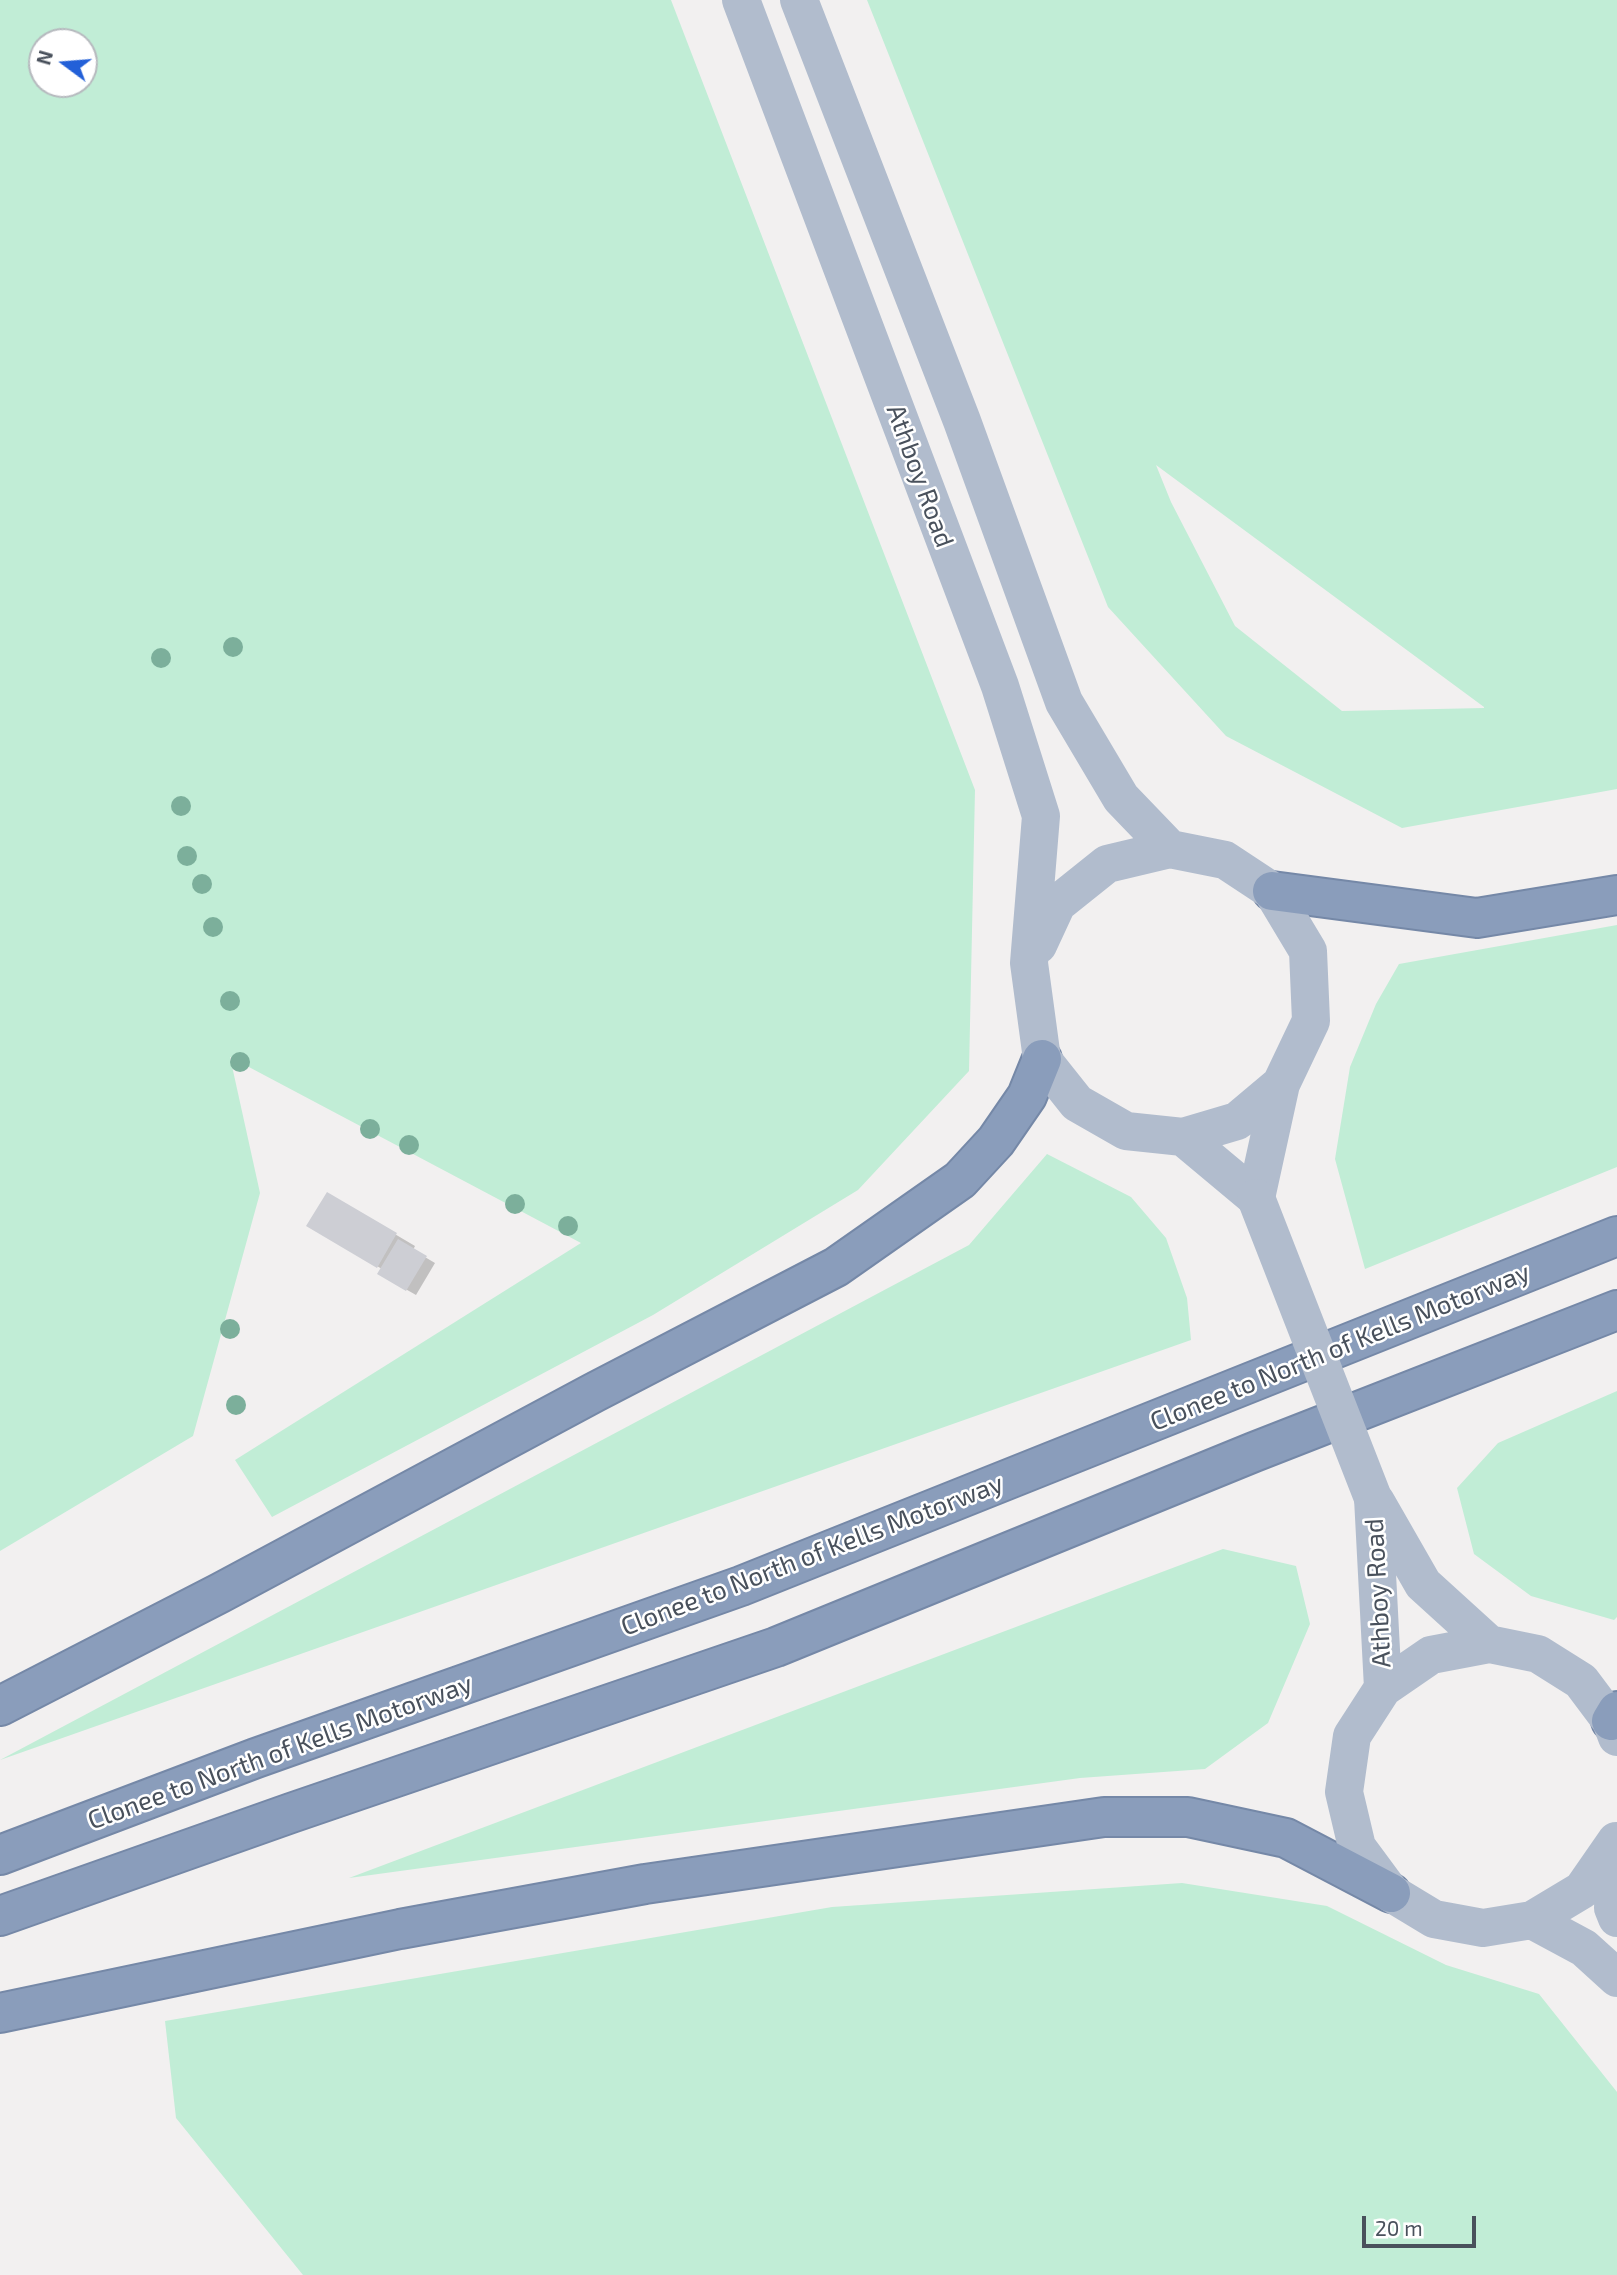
<!DOCTYPE html>
<style>
body{margin:0}
#map{position:relative;width:1617px;height:2275px;overflow:hidden;background:#f2f0f0;font-family:"Exo 2",sans-serif}
canvas{display:block}
.north{position:absolute;left:28px;top:28px;width:70px;height:70px;box-sizing:border-box;background:#fff;border:2px solid #b6b9be;border-radius:50%;rotate:286deg;font-size:19px;font-weight:700;line-height:28px;text-align:center;color:#49515c}
.north::after{content:'';display:block;margin:auto;width:24px;height:32px;background:#2360d8;clip-path:polygon(50% 0,100% 100%,50% 72%,0 100%)}
.scale{position:absolute;left:1362px;top:2216px;width:114px;height:32px;box-sizing:border-box;border:4px solid #49515c;border-top:0;padding-left:9px;font-size:21px;line-height:24px;white-space:nowrap;color:#49515c;-webkit-text-stroke:5px #fff;paint-order:stroke}
</style>
<div id="map">
<canvas width="1617" height="2275"></canvas>
<div class="north">N</div>
<div class="scale">20 m</div>
</div>
<script>
const ctx = document.querySelector('canvas').getContext('2d');
ctx.lineJoin = 'round';
function fill(path, color) { ctx.fillStyle = color; ctx.fill(path, 'evenodd'); }
const toPath = rows => new Path2D(rows.map(r => 'M' + r).join(''));
function trace(path, color, width, dash) { ctx.strokeStyle = color; ctx.lineWidth = width; ctx.lineCap = dash ? 'butt' : 'round'; ctx.setLineDash(dash || []); ctx.stroke(path); }
function write(font, color, halo, rows, align = 'center') {
  ctx.font = font + ' "Exo 2",sans-serif'; ctx.lineWidth = 5; ctx.setLineDash([]); ctx.textBaseline = 'middle'; ctx.strokeStyle = halo; ctx.fillStyle = color; for (const [text, x, y, turn = 0] of rows) {
    ctx.save(); ctx.translate(x, y); ctx.rotate((+turn || 0) * Math.PI / 180); ctx.textAlign = isNaN(turn) ? turn : align; if (halo) ctx.strokeText(text, 0, 0); ctx.fillText(text, 0, 0); ctx.restore();
  }
}
const green = toPath([
 [0,0,671,0,975,790,969,1071,858,1190,653,1315,272,1517,235,1460,581,1243,230,1057,260,1193,193,1436,0,1551],
 [42,42,84,42,84,84,42,84],
 [867,0,1617,0,1617,789,1402,828,1226,736,1108,607],
 [1156,465,1484,707,1484,708,1342,711,1235,626,1171,502],
 [1617,925,1617,1167,1365,1269,1335,1159,1350,1067,1376,1004,1399,964],
 [1047,1154,1131,1197,1166,1238,1187,1298,1191,1340,0,1760,969,1245],
 [1617,1391,1617,1617,1614,1620,1531,1596,1474,1554,1457,1488,1498,1443],
 [1223,1549,1296,1566,1310,1624,1268,1723,1205,1769,1080,1778,349,1878],
 [1182,1883,1327,1906,1446,1965,1539,1994,1617,2092,1617,2275,303,2275,176,2118,165,2021,832,1907]
]);
const shadow = toPath([
 [327,1194,415,1246,413,1250,435,1263,416,1295,379,1274,382,1269,309,1226]
]);
const building = toPath([
 [327,1192,397,1233,377,1268,306,1226],
 [398,1239,427,1256,406,1291,377,1274]
]);
const major = toPath([
 [741,0,1000,686,1041,816,1029,963,1042,1059,1077,1103,1126,1131,1183,1137,1237,1121,1281,1084],
 [799,0,962,421,1064,702,1121,798,1170,849],
 [1038,945,1057,904,1107,864,1170,849,1225,860,1272,891,1308,951,1311,1021,1281,1084,1256,1198,1183,1137],
 [1373,1498,1383,1688],
 [1376,1502,1423,1584,1489,1644],
 [1616,1841,1582,1890,1532,1920,1483,1928,1434,1919,1391,1893,1357,1847,1344,1792,1352,1736,1383,1688,1431,1655,1489,1644,1538,1654,1581,1681,1611,1721,1617,1737],
 [1616,1841,1613,1908,1617,1918],
 [1532,1920,1584,1948,1617,1978]
]);
const highway = toPath([
 [1272,891,1477,918,1617,895],
 [0,1706,220,1593,595,1392,836,1267,960,1180,996,1141,1027,1096,1042,1059],
 [1611,1721,1617,1711],
 [0,1855,256,1758,741,1586,1617,1236],
 [0,1916,291,1813,776,1647,1254,1452,1617,1310],
 [0,2013,400,1929,645,1884,1104,1817,1188,1817,1286,1838,1391,1893]
]);
const majorBridge = toPath([
 [1256,1198,1373,1498]
]);
const trees = [
 [233,647],
 [161,658],
 [181,806],
 [187,856],
 [202,884],
 [213,927],
 [230,1001],
 [240,1062],
 [370,1129],
 [409,1145],
 [515,1204],
 [568,1226],
 [230,1329],
 [236,1405]
];
const streetNames = [
 ["Athboy Road",920,476,70],
 ["Clonee to North of Kells Motorway",1340,1347,-22],
 ["Clonee to North of Kells Motorway",812,1555,-21],
 ["Athboy Road",1378,1593,-93],
 ["Clonee to North of Kells Motorway",280,1752,-20]
];
fill(green, '#c1edd6');
fill(shadow, '#0003');
fill(building, '#cdced4');
trace(highway, '#7588a7', 42);
trace(major, '#b1bccd', 38);
trace(highway, '#8a9dbb', 38);
trace(majorBridge, '#b1bccd', 38);
ctx.fillStyle = '#7caf9b';
for (const [x, y] of trees) { ctx.beginPath(); ctx.arc(x, y, 10, 0, 2 * Math.PI); ctx.fill(); }
write('26px', '#49515c', '#fff', streetNames);
</script>
